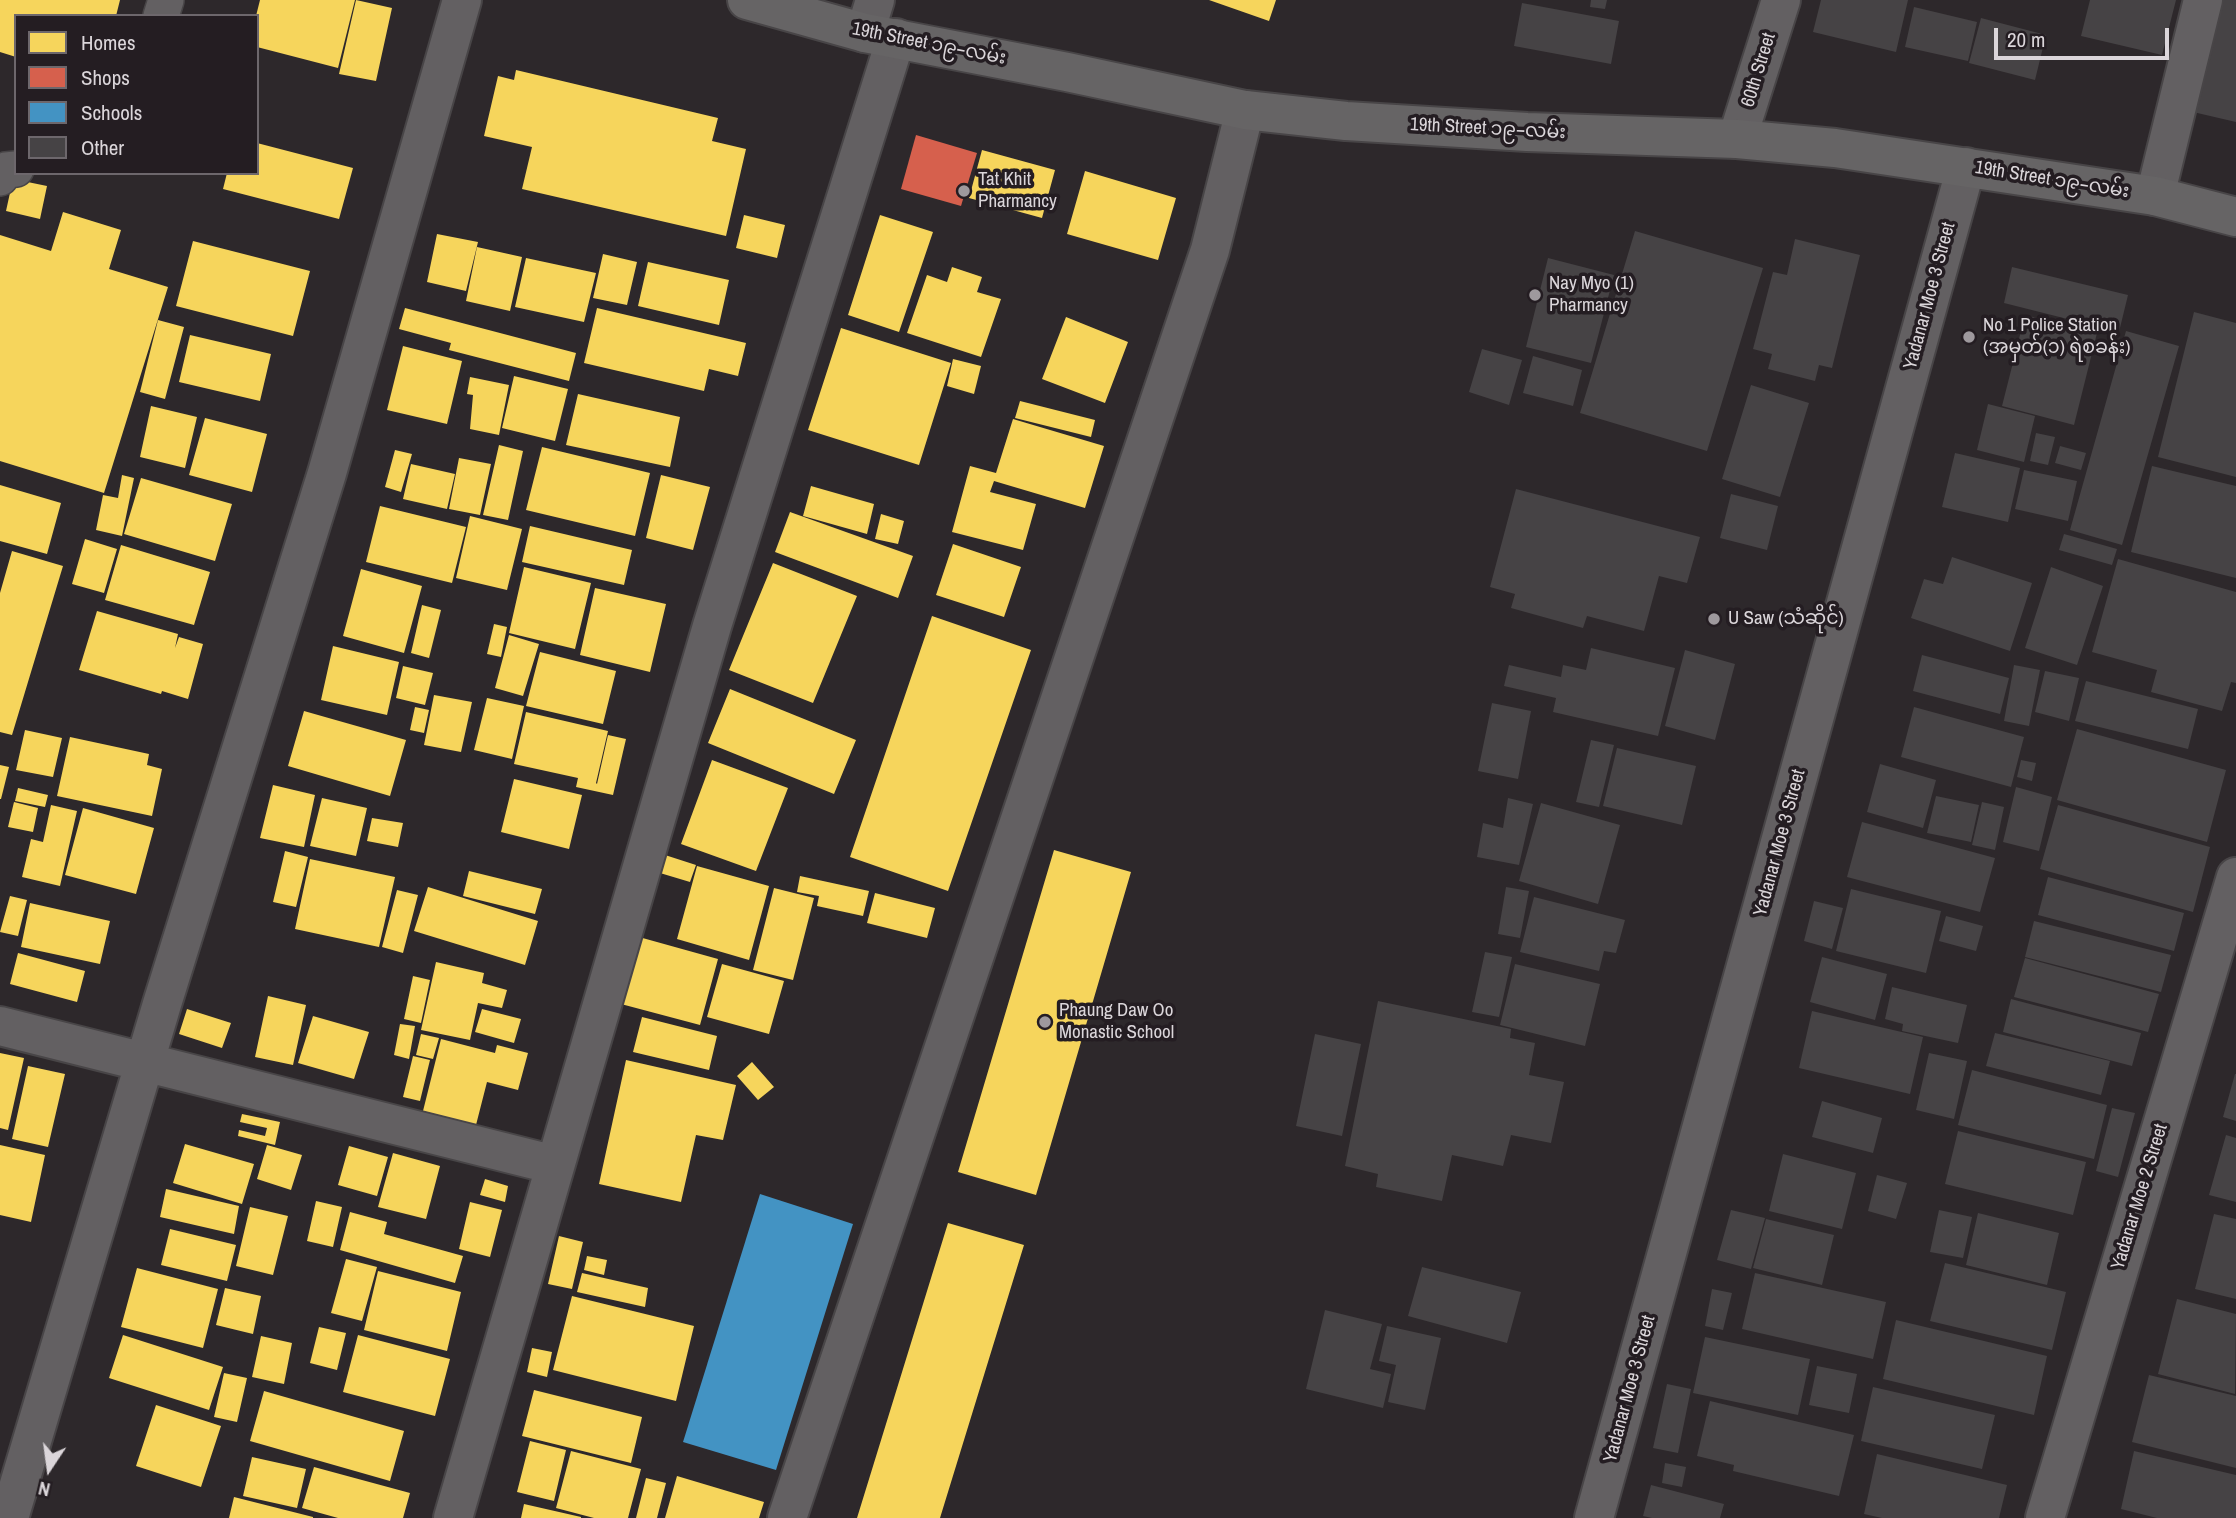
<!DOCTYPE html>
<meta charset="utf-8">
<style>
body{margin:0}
#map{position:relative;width:2236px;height:1518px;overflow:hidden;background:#2d282b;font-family:"Archivo Narrow",sans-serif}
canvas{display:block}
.legend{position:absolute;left:14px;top:14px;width:245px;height:161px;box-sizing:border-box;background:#241d22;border:2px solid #6d676c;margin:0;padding:9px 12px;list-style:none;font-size:21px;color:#dbd6da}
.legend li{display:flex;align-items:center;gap:14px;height:35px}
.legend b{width:35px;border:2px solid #6d676c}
.north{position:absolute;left:14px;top:1434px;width:70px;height:70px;-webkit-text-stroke:5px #241d22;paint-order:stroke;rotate:193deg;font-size:19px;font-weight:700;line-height:28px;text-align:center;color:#dbd6da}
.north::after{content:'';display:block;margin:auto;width:24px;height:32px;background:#dbd6da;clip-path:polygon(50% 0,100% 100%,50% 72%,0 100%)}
.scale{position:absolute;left:1994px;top:28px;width:175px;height:32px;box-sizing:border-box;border:4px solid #dbd6da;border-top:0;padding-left:9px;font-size:21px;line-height:24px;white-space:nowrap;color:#dbd6da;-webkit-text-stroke:5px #241d22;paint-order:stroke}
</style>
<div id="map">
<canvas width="2236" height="1518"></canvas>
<ul class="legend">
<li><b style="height:19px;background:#f6d55c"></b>Homes</li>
<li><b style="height:19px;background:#d6604d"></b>Shops</li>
<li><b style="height:19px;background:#4393c3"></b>Schools</li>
<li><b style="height:19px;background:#464345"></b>Other</li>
</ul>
<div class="north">N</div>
<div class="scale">20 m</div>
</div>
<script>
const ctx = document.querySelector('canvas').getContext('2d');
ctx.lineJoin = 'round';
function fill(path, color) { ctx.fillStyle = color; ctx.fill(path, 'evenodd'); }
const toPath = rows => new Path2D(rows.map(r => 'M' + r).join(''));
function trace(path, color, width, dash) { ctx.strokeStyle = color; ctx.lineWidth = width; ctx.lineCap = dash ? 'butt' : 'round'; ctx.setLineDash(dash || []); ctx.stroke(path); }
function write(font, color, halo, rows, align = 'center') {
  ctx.font = font + ' "Archivo Narrow","Noto Sans Myanmar",sans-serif'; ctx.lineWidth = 7; ctx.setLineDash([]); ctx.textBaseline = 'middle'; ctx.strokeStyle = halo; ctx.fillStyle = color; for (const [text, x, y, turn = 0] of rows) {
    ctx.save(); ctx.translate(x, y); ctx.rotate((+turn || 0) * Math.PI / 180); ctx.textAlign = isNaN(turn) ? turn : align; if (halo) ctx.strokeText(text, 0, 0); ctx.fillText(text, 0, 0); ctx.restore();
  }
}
const homes = toPath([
 [0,0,120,0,116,16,16,16,16,57,0,52],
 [260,0,355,0,338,68,257,47,256,16],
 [356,0,392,8,376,81,339,74],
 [1209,0,1276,0,1269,21],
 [516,70,718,118,712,141,746,149,726,236,522,189,532,147,484,136,498,76,514,80],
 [257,143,353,168,339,219,223,189,227,173,257,173],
 [982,150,1055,170,1042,218,969,198],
 [1085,171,1176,198,1158,260,1067,234],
 [13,179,47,186,40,219,6,211],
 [63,212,121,230,109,269,168,287,104,493,0,461,0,235,51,251],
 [744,215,785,225,777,258,736,248],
 [880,215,933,232,899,332,848,315],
 [437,234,478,242,466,291,427,282],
 [193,241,310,271,293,336,176,306],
 [477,247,522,257,510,311,466,301],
 [603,254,637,262,627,305,593,298],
 [526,258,596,273,584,322,515,307],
 [648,262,729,280,719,325,638,306],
 [952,267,982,277,977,292,1001,299,981,357,907,333,927,275,947,282],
 [405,308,576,353,569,381,449,350,451,343,399,329],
 [597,308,746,343,738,376,709,369,704,391,584,363],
 [1066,317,1128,342,1105,403,1042,379],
 [158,320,184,327,165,399,140,392],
 [841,328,951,363,919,465,808,430],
 [190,335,271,354,260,401,179,382],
 [403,346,462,361,447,424,387,410],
 [953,359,981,366,974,394,947,386],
 [514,376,568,389,555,441,502,428],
 [470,377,509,385,499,435,470,429,473,395,467,394],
 [578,394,680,417,670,467,566,445],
 [1020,401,1095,420,1091,437,1015,418],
 [151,406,197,417,185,468,140,457],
 [205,418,267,434,252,492,189,475],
 [1013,419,1104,446,1085,508,994,481,990,492,1036,504,1023,550,952,532,970,466,996,473],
 [499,445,523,451,508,520,483,515],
 [542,447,650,473,635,536,526,510],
 [395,450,412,454,401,492,385,487],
 [459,458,491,464,480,515,449,509],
 [411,464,455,474,447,509,403,499],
 [122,475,134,478,122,536,96,530,103,495,118,498],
 [661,475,710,487,693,550,646,538],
 [141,478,232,504,215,561,124,534],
 [0,485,61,503,47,554,0,541],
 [811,486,874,504,867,534,803,516],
 [380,506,466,527,452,583,366,562],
 [790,512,913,556,898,598,775,552],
 [881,514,904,521,898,544,875,539],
 [470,516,522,529,507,590,456,578],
 [530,526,632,550,624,585,522,562],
 [85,539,117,549,104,593,72,584],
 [953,544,1021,567,1004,617,936,595],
 [121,545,210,572,194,625,105,600],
 [12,551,63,566,12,735,0,732,0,593],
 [773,563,857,596,813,703,729,670],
 [524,567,591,583,575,649,509,633],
 [361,569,422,586,404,653,343,636],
 [595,588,666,604,650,672,580,655],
 [422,605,441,610,429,658,411,653],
 [97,611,178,634,175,648,179,637,203,644,188,699,162,691,161,694,79,670],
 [932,616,1031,650,948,891,850,857],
 [494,624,507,627,501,657,487,654],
 [509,635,539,644,523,696,495,688],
 [333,646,399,662,387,715,321,700],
 [540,652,616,671,603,724,526,706],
 [403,666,433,673,425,705,396,698],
 [730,689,856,740,834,794,708,743],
 [434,695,472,702,461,752,424,745],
 [487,698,524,706,512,759,474,750],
 [415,707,429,710,424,733,410,730],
 [304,711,406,740,390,796,288,766],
 [526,712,608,731,596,783,597,784,608,735,626,739,613,795,576,787,578,778,514,764],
 [25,730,62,738,53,777,16,770],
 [70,737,149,754,147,765,162,769,152,816,57,796],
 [712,760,788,788,756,871,681,844],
 [0,765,9,767,1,799,0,799],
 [514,779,582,795,569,849,501,832],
 [273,785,315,795,304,847,260,838],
 [18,788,48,795,45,807,15,801],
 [322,798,367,808,356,856,310,846],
 [14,802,38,808,33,832,8,827],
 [51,805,77,811,60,886,22,877,31,839,43,842],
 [83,808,154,828,136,894,65,875],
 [372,818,403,823,398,847,367,841],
 [1054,850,1131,872,1036,1195,958,1172],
 [285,851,308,857,296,907,273,902],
 [665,855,696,865,690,882,660,873],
 [310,859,395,877,379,947,295,929],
 [697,866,769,886,749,960,677,939],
 [469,871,542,889,535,914,463,896],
 [800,876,869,891,863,916,817,906,819,896,797,892],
 [428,887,538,921,525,965,414,931],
 [774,888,814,898,793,980,753,970],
 [397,890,418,895,403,953,382,947],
 [875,893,935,908,927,938,867,923],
 [10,896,27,900,18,936,0,932],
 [30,903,110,921,100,964,21,947],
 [639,937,718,959,700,1025,621,1004],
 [18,953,85,971,77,1002,10,984],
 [436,962,484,973,482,983,507,990,502,1008,478,1003,470,1040,421,1030],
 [722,964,784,981,769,1034,707,1017],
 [413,976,430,980,421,1023,404,1019],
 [268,996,306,1005,293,1065,255,1057],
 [187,1009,231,1023,222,1048,179,1034],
 [482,1009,521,1019,514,1043,475,1032],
 [313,1016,369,1032,354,1079,298,1063],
 [642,1017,717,1036,709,1070,633,1052],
 [400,1024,415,1026,409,1059,394,1055],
 [421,1034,439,1038,433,1059,416,1055],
 [441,1039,495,1053,497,1045,528,1053,518,1090,487,1082,476,1125,423,1111],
 [0,1053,24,1058,8,1130,0,1128],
 [413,1056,430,1060,420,1101,403,1097],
 [626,1060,736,1085,723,1140,696,1135,681,1202,599,1184],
 [752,1062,774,1087,758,1100,737,1076],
 [28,1066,65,1074,48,1147,12,1139],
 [242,1114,280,1122,275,1145,238,1136,239,1130,265,1136,267,1128,240,1122],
 [185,1144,254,1164,242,1204,173,1183],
 [0,1145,45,1155,31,1222,0,1215],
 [267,1145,302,1155,291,1190,257,1179],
 [349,1146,388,1157,377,1196,338,1185],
 [393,1153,440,1166,426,1219,378,1207],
 [485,1179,508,1186,505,1202,480,1195],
 [166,1189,239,1206,234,1234,160,1217],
 [316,1201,342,1207,333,1247,307,1241],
 [470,1202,502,1210,490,1257,459,1249],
 [250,1207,288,1216,273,1275,236,1266],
 [350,1212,387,1222,384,1234,463,1256,455,1283,340,1250],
 [948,1223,1024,1245,940,1518,857,1518],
 [170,1229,236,1245,227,1281,161,1265],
 [559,1236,583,1242,572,1289,548,1284],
 [587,1256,607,1260,604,1275,584,1270],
 [346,1259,377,1267,362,1321,331,1313],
 [137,1268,218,1289,203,1348,121,1327],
 [378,1271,461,1292,447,1351,364,1330],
 [582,1273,648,1288,645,1307,577,1292],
 [225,1288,261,1296,253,1334,216,1325],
 [572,1296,694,1326,676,1401,553,1370],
 [319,1327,346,1333,337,1370,310,1363],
 [123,1335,223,1367,209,1410,109,1378],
 [358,1335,450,1359,435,1416,343,1392],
 [261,1336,292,1343,284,1384,252,1377],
 [532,1348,552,1352,547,1377,527,1372],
 [224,1373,247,1378,237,1422,214,1417],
 [534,1390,642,1417,631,1463,522,1436],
 [264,1391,404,1431,390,1481,250,1441],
 [156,1405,221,1426,201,1487,136,1466],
 [530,1441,566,1450,554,1501,517,1492],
 [571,1451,641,1469,628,1518,594,1518,556,1508],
 [252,1457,306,1469,297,1508,243,1496],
 [314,1467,410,1493,403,1518,338,1518,302,1508],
 [677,1476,764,1502,759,1518,665,1518],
 [646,1478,666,1483,657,1518,636,1518],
 [234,1497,313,1517,313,1518,229,1518],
 [524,1504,581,1517,581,1518,521,1518]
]);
const shops = toPath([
 [916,135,977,153,961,206,901,189]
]);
const schools = toPath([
 [760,1194,853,1224,776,1470,683,1442]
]);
const building = toPath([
 [1591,0,1607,0,1605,9,1590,7],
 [1821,0,1908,0,1896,52,1813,32],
 [2090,0,2176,0,2162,55,2081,36],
 [2218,0,2236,0,2236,122,2193,112],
 [1522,3,1619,21,1611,64,1514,46],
 [1914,7,1977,22,1968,61,1905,47],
 [1981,18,2046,35,2035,80,1969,63],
 [1635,231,1763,268,1707,451,1580,413],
 [1795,239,1860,255,1832,368,1819,365,1815,381,1768,369,1772,354,1753,349,1773,272,1787,275],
 [1548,258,1614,275,1591,363,1526,347],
 [2012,267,2128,295,2119,332,2004,303],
 [2194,312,2236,323,2236,477,2158,457],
 [2025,315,2097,333,2074,425,2002,406],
 [2126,331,2179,346,2122,545,2070,530],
 [1482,349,1522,360,1509,405,1469,392],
 [1533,356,1582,370,1573,406,1523,393],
 [1751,385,1809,403,1780,497,1722,479],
 [1988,404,2035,416,2024,462,1977,450],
 [2036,433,2055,437,2048,465,2030,461],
 [2060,446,2086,453,2081,470,2055,463],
 [1955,453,2020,468,2008,522,1942,507],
 [2152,466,2236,486,2236,578,2131,552],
 [2024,470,2077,481,2068,521,2015,509],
 [1516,489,1700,537,1687,583,1659,576,1644,631,1587,616,1583,628,1511,608,1515,594,1490,587],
 [1731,494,1778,506,1767,550,1720,538],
 [2064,534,2117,549,2112,565,2059,550],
 [1952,557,2032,583,2010,651,1911,618,1924,579,1943,584],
 [2118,559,2236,592,2236,683,2231,682,2222,711,2151,692,2157,670,2092,652],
 [2051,567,2103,586,2077,665,2025,648],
 [1591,648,1675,668,1658,736,1553,712,1556,698,1504,686,1509,665,1561,677,1563,665,1586,670],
 [1685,650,1735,664,1715,740,1665,726],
 [1922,655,2009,678,2000,714,1913,691],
 [2014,665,2040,670,2029,726,2004,721],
 [2045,671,2079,678,2069,721,2035,712],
 [2086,681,2198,709,2188,749,2075,721],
 [1492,703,1531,711,1518,779,1478,771],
 [1914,707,2024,737,2011,787,1901,757],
 [2077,729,2226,770,2207,842,2057,800],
 [1591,740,1614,745,1599,807,1576,802],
 [1617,748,1696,766,1682,825,1603,806],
 [2021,760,2036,763,2032,781,2017,777],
 [1880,764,1936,780,1923,828,1867,812],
 [2016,787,2052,797,2039,851,2003,842],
 [1936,796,1979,805,1971,842,1927,833],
 [1508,798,1533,804,1519,865,1477,857,1483,823,1503,828],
 [1982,802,2004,807,1995,850,1972,845],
 [1541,803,1620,825,1598,904,1519,881],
 [2058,805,2210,847,2193,912,2040,869],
 [1862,822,1995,858,1980,912,1847,877],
 [2048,877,2184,913,2174,951,2038,915],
 [1506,887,1529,891,1520,938,1498,934],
 [1851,889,1941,911,1926,973,1836,951],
 [1534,897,1625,920,1616,953,1604,951,1599,971,1520,952],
 [1814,901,1843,908,1832,949,1804,941],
 [1946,916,1983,926,1976,951,1939,941],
 [2034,921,2171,955,2161,992,2025,957],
 [1485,952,1512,957,1499,1017,1472,1012],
 [1822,957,1887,974,1875,1020,1810,1002],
 [2025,958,2159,994,2148,1032,2014,997],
 [1515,964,1600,984,1585,1046,1500,1025],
 [1892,987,1967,1005,1958,1043,1902,1031,1903,1024,1885,1019],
 [2011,999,2141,1033,2132,1066,2003,1032],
 [1378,1001,1511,1029,1510,1038,1535,1043,1529,1075,1564,1082,1551,1143,1511,1135,1503,1166,1452,1155,1442,1201,1376,1187,1378,1174,1345,1166],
 [1812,1011,1923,1037,1910,1094,1799,1068],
 [1995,1033,2110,1061,2101,1095,1986,1066],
 [1315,1034,1361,1044,1342,1136,1296,1126],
 [1929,1053,1967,1061,1954,1119,1916,1110],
 [1972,1070,2107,1105,2094,1159,1958,1125],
 [2235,1074,2236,1074,2236,1121,2223,1117],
 [1822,1101,1882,1118,1873,1153,1812,1137],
 [2112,1108,2135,1113,2118,1177,2096,1171],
 [1958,1131,2086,1162,2073,1215,1945,1184],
 [2226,1135,2236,1138,2236,1202,2209,1195],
 [1783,1154,1856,1173,1842,1229,1769,1211],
 [1877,1175,1907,1183,1896,1219,1868,1211],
 [1731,1210,1765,1218,1751,1269,1717,1260],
 [1939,1210,1972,1217,1963,1258,1930,1252],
 [1978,1213,2059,1233,2047,1285,1966,1265],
 [2214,1214,2236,1219,2236,1299,2195,1289],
 [1766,1219,1834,1235,1822,1285,1753,1268],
 [1945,1263,2066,1292,2052,1350,1930,1321],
 [1422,1267,1521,1292,1507,1343,1408,1316],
 [1755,1273,1886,1302,1873,1359,1742,1329],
 [1712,1289,1732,1293,1723,1330,1705,1326],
 [2177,1299,2236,1314,2235,1394,2158,1374],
 [1325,1310,1382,1324,1370,1369,1391,1374,1383,1408,1306,1389],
 [1896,1320,2047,1356,2034,1415,1883,1379],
 [1387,1326,1441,1338,1425,1410,1388,1402,1396,1365,1379,1361],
 [1705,1337,1810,1359,1798,1415,1693,1393],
 [1817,1366,1857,1374,1849,1413,1809,1405],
 [2149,1375,2236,1396,2236,1468,2132,1442],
 [1667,1384,1691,1389,1678,1453,1653,1448],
 [1873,1387,1995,1415,1982,1469,1861,1441],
 [1710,1401,1854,1435,1839,1496,1733,1471,1734,1465,1697,1456],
 [2134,1451,2236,1475,2236,1518,2157,1518,2121,1509],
 [1877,1454,2007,1485,1999,1518,1882,1518,1864,1514],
 [1665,1463,1686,1467,1682,1487,1662,1483],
 [1651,1485,1724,1504,1720,1518,1652,1518,1643,1516]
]);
const lane = toPath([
 [161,16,166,0],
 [0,178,6,170,16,169]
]);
const street = toPath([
 [865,33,875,0],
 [1737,139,1781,0],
 [2155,196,2203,0],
 [0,1026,555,1165],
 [9,1518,162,1004,327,473,462,0],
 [453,1518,712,626,896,38],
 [787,1518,1210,250,1245,110],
 [1594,1518,1966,167],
 [2045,1518,2236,877]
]);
const secondary = toPath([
 [747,0,865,33,1067,72,1245,110,1346,121,1527,132,1737,139,1835,148,2155,196,2236,217]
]);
const markers = [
 [964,191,7,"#9e999d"],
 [1535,295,7,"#9e999d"],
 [1969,337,7,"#9e999d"],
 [1714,619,7,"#9e999d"],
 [1045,1022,7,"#9e999d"]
];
const streetNames = [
 ["19th Street ၁၉−လမ်း",929,44,11],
 ["60th Street",1759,70,-73],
 ["19th Street ၁၉−လမ်း",1488,129,3],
 ["19th Street ၁၉−လမ်း",2052,180,9],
 ["Yadanar Moe 3 Street",1930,296,-75],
 ["Yadanar Moe 3 Street",1780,843,-75],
 ["Yadanar Moe 2 Street",2140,1197,-73],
 ["Yadanar Moe 3 Street",1630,1389,-75]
];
const poiNames = [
 ["Tat Khit",978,180],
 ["Pharmancy",978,202],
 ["Nay Myo (1)",1549,284],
 ["Pharmancy",1549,306],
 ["No 1 Police Station",1983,326],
 ["(အမှတ်(၁) ရဲစခန်း)",1983,348],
 ["U Saw (သံဆိုင်)",1728,619],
 ["Phaung Daw Oo",1059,1011],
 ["Monastic School",1059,1033]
];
fill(homes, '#f6d55c');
fill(shops, '#d6604d');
fill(schools, '#4393c3');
fill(building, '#464345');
trace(lane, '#484547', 38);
trace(street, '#484547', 42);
trace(secondary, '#484547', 42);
trace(lane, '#636062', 35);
trace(street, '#636062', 38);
trace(secondary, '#666465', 38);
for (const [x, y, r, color] of markers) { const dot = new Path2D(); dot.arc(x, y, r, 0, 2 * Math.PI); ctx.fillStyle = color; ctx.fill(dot); trace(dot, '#241d22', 2.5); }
write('19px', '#dbd6da', '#241d22', streetNames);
write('19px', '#dbd6da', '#241d22', poiNames, 'left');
</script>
